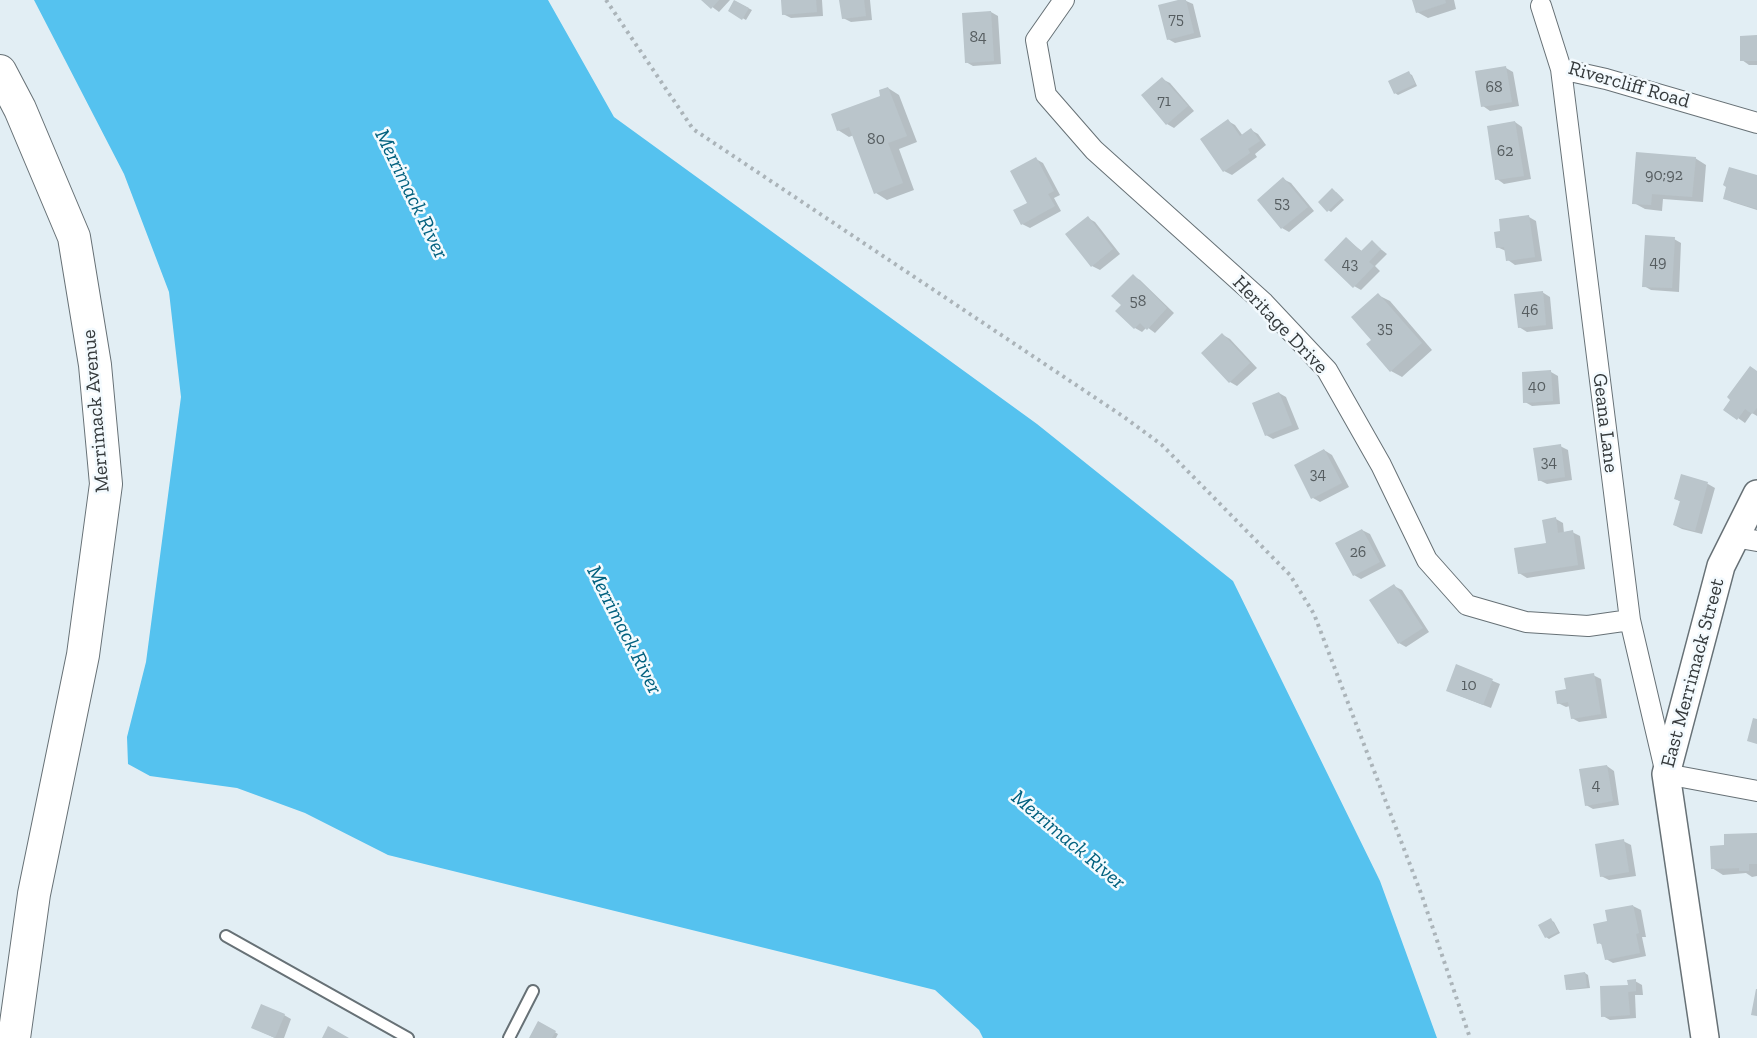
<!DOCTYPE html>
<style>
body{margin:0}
canvas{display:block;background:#e2eef4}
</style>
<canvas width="1757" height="1038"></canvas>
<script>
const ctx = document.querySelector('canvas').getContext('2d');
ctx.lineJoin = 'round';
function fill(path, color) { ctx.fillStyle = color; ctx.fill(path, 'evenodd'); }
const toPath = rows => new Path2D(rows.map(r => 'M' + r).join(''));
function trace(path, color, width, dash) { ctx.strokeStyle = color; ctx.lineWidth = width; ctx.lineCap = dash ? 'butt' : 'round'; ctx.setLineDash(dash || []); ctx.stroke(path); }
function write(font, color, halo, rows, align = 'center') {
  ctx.font = font + ' "Zilla Slab",serif'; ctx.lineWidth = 5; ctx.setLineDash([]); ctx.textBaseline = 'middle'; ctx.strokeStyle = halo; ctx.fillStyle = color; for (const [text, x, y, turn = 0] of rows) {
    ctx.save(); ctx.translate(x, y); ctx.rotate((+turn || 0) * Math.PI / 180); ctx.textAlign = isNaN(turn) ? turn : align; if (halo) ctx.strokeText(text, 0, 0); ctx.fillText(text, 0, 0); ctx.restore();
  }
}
const water = toPath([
 [34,0,548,0,614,117,1037,424,1233,581,1380,881,1437,1038,983,1038,979,1030,935,990,388,855,305,813,237,788,150,776,128,764,127,737,146,662,181,397,169,292,124,174]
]);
const shadow = toPath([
 [703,0,730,0,719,12],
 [782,0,822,0,823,16,791,18,783,14],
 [841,0,870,0,872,20,851,22,843,18],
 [1184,0,1193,4,1201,37,1175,43,1168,39],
 [1413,0,1454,0,1456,9,1428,18,1417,12],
 [735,1,752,10,746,20,730,11],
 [991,12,998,16,1001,64,973,66,966,62],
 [1757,37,1757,65,1749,65,1742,60],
 [1506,68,1513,72,1519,106,1490,111,1483,106],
 [1408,73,1412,75,1417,86,1398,95,1395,93],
 [1162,79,1170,83,1194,111,1174,128,1167,124],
 [888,88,899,95,917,142,899,149,914,190,887,200,876,193,854,135,849,137,838,130,882,97],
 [1228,121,1235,125,1243,136,1251,130,1258,134,1266,145,1255,154,1257,157,1232,175,1224,171],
 [1515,122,1522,127,1531,179,1504,184,1497,179],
 [1695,158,1706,165,1703,202,1663,199,1662,211,1645,209,1634,203],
 [1036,159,1043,163,1060,195,1054,198,1061,211,1030,228,1022,224,1029,203],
 [1757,177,1757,210,1732,202,1724,198],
 [1283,179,1291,183,1314,211,1289,232,1282,228],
 [1336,192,1344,200,1331,212,1328,210],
 [1529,217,1536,221,1542,261,1515,265,1508,260,1506,251,1497,247],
 [1088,218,1095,222,1120,254,1100,270,1092,266],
 [1346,239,1363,252,1372,242,1387,254,1375,266,1380,271,1361,290,1354,286],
 [1674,239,1681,243,1679,292,1651,290,1644,286],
 [1133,276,1140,280,1174,313,1155,333,1147,327,1142,332,1135,328,1123,305],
 [1542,292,1550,297,1553,329,1527,332,1519,327],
 [1378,295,1390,301,1432,350,1402,377,1391,371,1373,340],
 [1223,335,1230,339,1257,368,1237,386,1230,382],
 [1551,372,1558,376,1560,404,1532,406,1525,402],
 [1757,372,1757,416,1752,413,1745,423,1738,418],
 [1279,393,1286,397,1299,429,1273,439,1266,435],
 [1560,446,1568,450,1572,480,1547,484,1539,480],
 [1324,450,1332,455,1349,487,1320,502,1313,498],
 [1682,476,1708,484,1715,488,1702,534,1682,529,1674,525,1681,502,1676,499],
 [1556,519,1563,523,1564,533,1572,532,1580,536,1585,569,1527,578,1519,573,1547,545],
 [1362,530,1370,534,1386,566,1361,579,1354,575],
 [1394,586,1402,590,1429,632,1406,647,1399,643],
 [1457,666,1500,684,1491,708,1455,694],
 [1593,675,1601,679,1607,718,1579,722,1572,718,1570,706,1566,707,1558,703,1567,691],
 [1607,766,1614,771,1619,805,1593,809,1586,805],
 [1757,834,1757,876,1752,877,1746,873,1723,875,1712,868,1726,847],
 [1623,841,1631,845,1636,876,1609,880,1601,876],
 [1633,906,1641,910,1646,937,1642,937,1646,956,1613,963,1606,959,1603,945,1599,943,1609,922],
 [1551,920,1554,922,1560,933,1549,939,1546,937],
 [1585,973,1588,975,1590,988,1570,990,1567,989],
 [1635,981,1642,985,1643,995,1635,995,1636,1018,1610,1020,1603,1016],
 [284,1015,291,1019,284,1038,275,1038,253,1028],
 [539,1023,558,1034,556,1038,531,1038]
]);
const building = toPath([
 [701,0,719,0,711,9],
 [734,0,749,8,742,20,728,11],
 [781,0,816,0,817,12,782,15],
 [839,0,864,0,866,16,842,19],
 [1178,0,1186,0,1194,33,1167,40,1158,5],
 [1412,0,1445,0,1446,3,1416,13],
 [991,11,994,61,965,63,962,13],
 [1757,35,1757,61,1740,61,1740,36],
 [1506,66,1512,102,1481,107,1475,71],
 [1409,71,1415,84,1394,94,1388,81],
 [1162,77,1188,106,1166,125,1141,95],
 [888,87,907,136,888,143,903,183,874,194,849,127,837,131,831,114,880,96,879,90],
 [1228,119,1240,136,1251,128,1260,141,1248,149,1250,153,1223,172,1200,139],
 [1515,121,1524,176,1495,180,1487,126],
 [1636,152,1696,157,1692,197,1652,194,1651,205,1632,204],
 [1036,157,1054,191,1048,194,1055,206,1021,225,1013,210,1027,203,1010,171],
 [1729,167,1757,175,1757,209,1723,199,1726,187,1723,185],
 [1283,177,1308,207,1281,229,1257,200],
 [1332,188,1342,198,1327,212,1318,202],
 [1529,215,1535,257,1506,261,1504,247,1496,248,1494,232,1500,231,1499,219],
 [1088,216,1113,249,1091,267,1065,234],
 [1645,235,1675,237,1672,288,1642,287],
 [1346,237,1361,251,1372,240,1381,249,1369,262,1374,266,1353,288,1324,260],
 [1133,274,1167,308,1147,330,1140,323,1134,329,1115,311,1121,305,1111,296],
 [1543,291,1546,325,1518,328,1514,294],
 [1378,293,1422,343,1390,372,1366,344,1371,340,1351,317],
 [1222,333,1250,363,1229,383,1201,353],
 [1750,366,1757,371,1757,408,1752,414,1745,409,1737,420,1723,410,1730,400,1727,397],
 [1551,370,1553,401,1523,403,1522,372],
 [1279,392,1292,425,1265,436,1252,403],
 [1561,444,1565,477,1538,481,1533,448],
 [1324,449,1342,483,1311,499,1294,465],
 [1681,474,1708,482,1695,531,1673,525,1680,501,1674,499],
 [1556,517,1558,533,1573,530,1578,565,1518,574,1514,548,1546,543,1542,520],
 [1362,529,1380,562,1353,576,1335,543],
 [1394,584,1423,628,1398,644,1369,600],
 [1456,664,1493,679,1483,705,1446,691],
 [1594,673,1601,714,1571,719,1568,702,1557,704,1555,691,1566,689,1564,678],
 [1753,718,1757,719,1757,744,1747,741],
 [1607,765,1613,801,1585,806,1579,769],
 [1757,833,1757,864,1749,864,1749,871,1739,871,1739,868,1711,869,1710,846,1724,845,1724,834],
 [1624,839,1629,872,1600,877,1595,844],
 [1633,905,1639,933,1636,934,1640,953,1605,960,1601,943,1597,944,1593,924,1607,921,1605,910],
 [1551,918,1558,932,1545,938,1538,925],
 [1585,972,1587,987,1566,990,1564,975],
 [1636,979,1636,991,1628,992,1630,1015,1601,1017,1600,986,1628,985,1627,980],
 [1756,989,1757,989,1757,1016,1751,1015],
 [261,1004,285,1014,275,1038,251,1028],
 [538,1021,556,1031,552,1038,529,1038],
 [328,1026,349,1038,322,1038]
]);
const path = toPath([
 [606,0,693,129,1124,417,1162,445,1290,575,1314,614,1422,896,1470,1038]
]);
const lane = toPath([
 [226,936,408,1038],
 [509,1038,533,991]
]);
const street = toPath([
 [1064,0,1036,40,1046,95,1094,150,1264,303,1327,370,1381,465,1427,560,1467,605,1526,622,1588,626,1630,620],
 [1541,6,1561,69,1606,79,1757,123],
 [1561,69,1630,620,1666,774,1757,791],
 [1734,537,1757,541]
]);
const secondary = toPath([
 [1705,1038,1666,774,1721,566,1757,494]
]);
const primary = toPath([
 [0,71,20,109,74,237,95,365,106,484,83,655,34,894,14,1038]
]);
const numberNames = [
 ["75",1176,19],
 ["84",978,37],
 ["68",1494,87],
 ["71",1164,101],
 ["80",876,139],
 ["62",1505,151],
 ["90;92",1664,175],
 ["53",1282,203],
 ["49",1658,262],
 ["43",1350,264],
 ["58",1138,301],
 ["46",1530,310],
 ["35",1385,328],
 ["40",1537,386],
 ["34",1549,462],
 ["34",1318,474],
 ["26",1358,552],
 ["10",1469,685],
 ["4",1596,785]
];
const streetNames = [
 ["Rivercliff Road",1629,85,16],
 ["Heritage Drive",1280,325,46],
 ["Merrimack Avenue",96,411,-95],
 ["Geana Lane",1605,423,83],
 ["East Merrimack Street",1693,673,-75]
];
const waterNames = [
 ["Merrimack River",411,194,64],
 ["Merrimack River",624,630,63],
 ["Merrimack River",1068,840,40]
];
fill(water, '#55c2ef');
fill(shadow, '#0003');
fill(building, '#bac5cb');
trace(lane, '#677176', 14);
trace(street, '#677176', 22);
trace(secondary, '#677176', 30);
trace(primary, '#677176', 34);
trace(path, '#abb4b9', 4, [3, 4.5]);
trace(lane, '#fff', 10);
trace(street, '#fff', 20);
trace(secondary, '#fff', 27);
trace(primary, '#fff', 32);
write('16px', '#565d60', null, numberNames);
write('20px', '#353a3c', '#f3fafe', streetNames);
write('italic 21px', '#01607e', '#f3fafe', waterNames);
</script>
